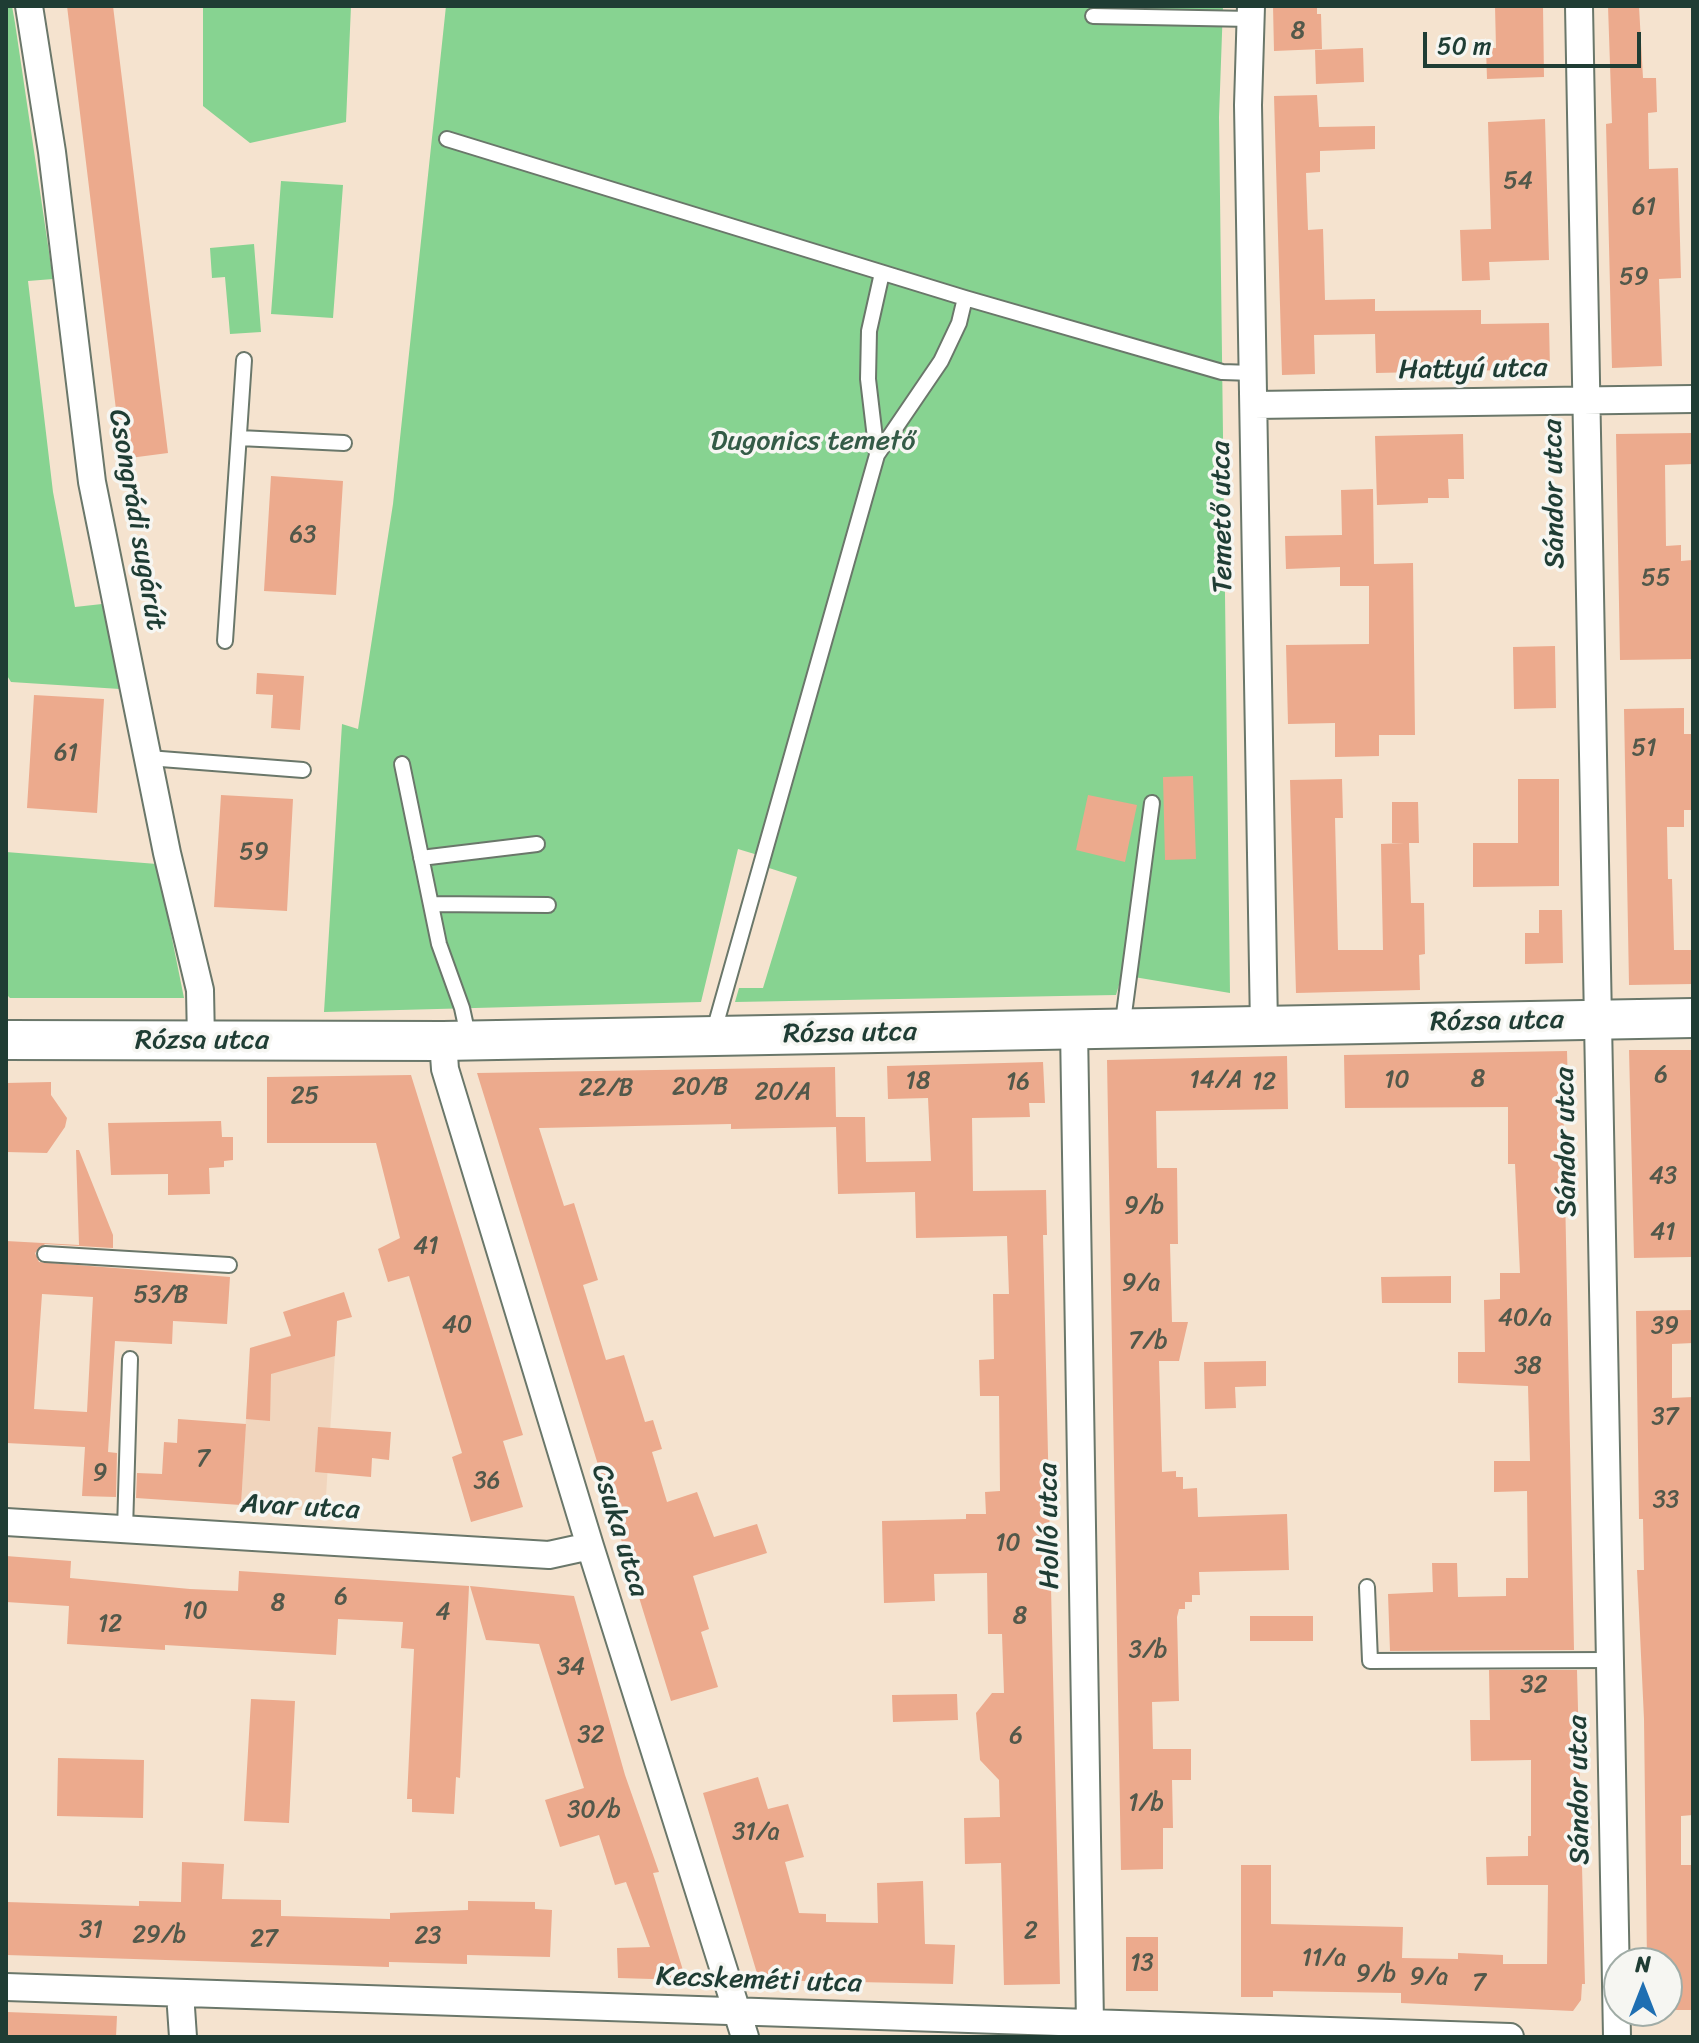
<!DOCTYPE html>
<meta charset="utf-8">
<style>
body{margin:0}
#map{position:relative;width:1699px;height:2043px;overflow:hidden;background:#f5e3cf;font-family:Sriracha,sans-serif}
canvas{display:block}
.frame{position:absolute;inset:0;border:8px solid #1f3d34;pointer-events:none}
.north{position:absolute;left:1603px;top:1947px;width:80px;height:80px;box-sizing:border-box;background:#f6f6f2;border:2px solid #a0aca6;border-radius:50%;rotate:0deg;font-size:22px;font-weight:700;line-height:32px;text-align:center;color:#1f3d34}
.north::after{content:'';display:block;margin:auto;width:28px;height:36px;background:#1f6fb2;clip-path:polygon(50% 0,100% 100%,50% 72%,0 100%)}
.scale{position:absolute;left:1423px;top:32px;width:218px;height:36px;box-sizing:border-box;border:4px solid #1f3d34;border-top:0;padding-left:10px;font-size:24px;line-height:28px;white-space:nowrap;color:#1f3d34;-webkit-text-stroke:6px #f6f6f2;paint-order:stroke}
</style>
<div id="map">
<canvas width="1699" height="2043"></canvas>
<div class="frame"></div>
<div class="north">N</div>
<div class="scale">50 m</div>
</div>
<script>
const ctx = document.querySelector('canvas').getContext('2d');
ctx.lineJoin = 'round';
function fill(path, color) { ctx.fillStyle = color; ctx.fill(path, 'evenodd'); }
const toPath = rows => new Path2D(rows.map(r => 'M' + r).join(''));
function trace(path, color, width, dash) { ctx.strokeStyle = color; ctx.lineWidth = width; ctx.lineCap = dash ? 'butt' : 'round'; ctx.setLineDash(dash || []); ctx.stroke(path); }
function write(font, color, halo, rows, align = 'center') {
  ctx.font = font + ' Sriracha,sans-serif'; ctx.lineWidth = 7; ctx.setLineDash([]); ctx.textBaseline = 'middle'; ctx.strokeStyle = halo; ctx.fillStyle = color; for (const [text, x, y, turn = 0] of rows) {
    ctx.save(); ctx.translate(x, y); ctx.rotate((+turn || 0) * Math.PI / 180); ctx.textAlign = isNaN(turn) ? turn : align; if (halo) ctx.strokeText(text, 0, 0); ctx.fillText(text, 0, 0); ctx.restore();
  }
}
const built = toPath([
 [337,1321,325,1512,241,1505,250,1348]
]);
const green = toPath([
 [6,6,12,6,15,23,53,279,28,281,53,492,75,607,102,604,120,689,11,682,6,674],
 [203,6,351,6,346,122,250,143,203,106],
 [446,6,1223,6,1219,117,1230,993,1122,975,1116,995,735,1002,739,988,763,988,797,877,769,868,771,859,738,849,701,1002,324,1012,342,724,358,729,393,504],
 [281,181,343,185,333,318,271,314],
 [254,244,261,332,230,334,225,277,212,278,210,248],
 [6,852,157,864,184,998,10,998,6,994]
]);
const building = toPath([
 [67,6,113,6,168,453,122,459],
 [1273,6,1317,6,1317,14,1321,14,1322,49,1274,51],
 [1495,6,1543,6,1544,77,1487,79,1486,48,1496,48],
 [1608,6,1639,6,1643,78,1656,78,1657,112,1648,113,1649,169,1678,168,1681,278,1659,279,1662,366,1612,368,1606,124,1612,123],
 [1363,48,1364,82,1316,84,1315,50],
 [1317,95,1319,127,1375,126,1375,149,1320,151,1320,172,1306,173,1308,230,1323,229,1325,300,1375,299,1375,311,1481,310,1481,324,1549,323,1550,369,1376,373,1375,334,1314,335,1315,374,1282,375,1274,96],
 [1545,119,1549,260,1489,262,1490,280,1462,281,1460,230,1491,229,1488,122],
 [1693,433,1693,464,1665,465,1666,546,1681,545,1681,561,1692,560,1693,659,1620,660,1616,434],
 [1463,434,1464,479,1448,479,1449,498,1428,498,1428,503,1377,505,1375,436],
 [271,476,343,481,336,595,264,591],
 [1373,489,1374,564,1413,563,1415,735,1379,735,1379,756,1335,757,1335,723,1288,724,1286,645,1369,644,1369,586,1340,586,1340,567,1286,569,1285,536,1342,535,1341,490],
 [1555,646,1556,708,1514,709,1513,647],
 [257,673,304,676,300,730,271,728,273,695,256,694],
 [34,695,104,699,97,813,27,808],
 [1684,708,1684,734,1693,734,1693,810,1684,810,1684,827,1667,827,1668,879,1672,879,1674,950,1693,950,1693,984,1629,985,1624,709],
 [1193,776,1196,859,1165,860,1163,777],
 [1342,779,1343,818,1335,818,1338,950,1383,950,1381,844,1404,843,1392,843,1392,802,1418,802,1419,843,1409,843,1411,903,1424,903,1425,954,1419,955,1420,990,1296,993,1290,780],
 [1518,779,1559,779,1559,886,1473,887,1473,843,1518,843],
 [221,795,293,799,287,911,214,907],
 [1088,795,1137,805,1125,862,1076,850],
 [1539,910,1562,910,1563,963,1525,964,1525,933,1539,933],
 [1629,1050,1693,1050,1691,1257,1634,1258],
 [1567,1051,1568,1089,1563,1089,1574,1650,1390,1651,1388,1594,1433,1592,1432,1563,1457,1563,1458,1597,1506,1596,1506,1578,1528,1578,1527,1491,1494,1492,1494,1461,1530,1461,1528,1386,1458,1383,1458,1352,1485,1352,1484,1300,1500,1299,1500,1273,1520,1273,1515,1164,1508,1164,1508,1107,1345,1108,1344,1055],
 [1287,1056,1288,1109,1156,1111,1157,1168,1177,1168,1178,1244,1170,1244,1172,1322,1188,1322,1179,1361,1159,1361,1162,1472,1176,1471,1176,1477,1183,1477,1183,1489,1197,1488,1198,1517,1287,1514,1289,1570,1199,1572,1200,1595,1192,1595,1192,1602,1185,1602,1185,1609,1179,1609,1177,1617,1179,1701,1152,1702,1153,1749,1191,1749,1191,1780,1172,1780,1173,1828,1163,1828,1163,1869,1121,1870,1107,1060],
 [1043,1062,1045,1103,1029,1103,1030,1117,972,1118,973,1191,1046,1190,1047,1235,1043,1235,1060,1984,1004,1985,1001,1863,965,1864,964,1818,1000,1817,999,1780,980,1760,976,1713,992,1693,1004,1693,1002,1634,988,1634,987,1573,934,1574,935,1601,884,1603,882,1521,966,1519,966,1514,986,1514,985,1492,1000,1491,999,1396,980,1396,979,1360,994,1359,993,1294,1009,1294,1007,1236,916,1238,915,1192,838,1194,836,1127,731,1129,731,1124,539,1128,564,1206,574,1203,598,1280,583,1285,606,1360,624,1355,645,1422,653,1420,662,1449,652,1452,667,1502,697,1492,714,1537,757,1524,767,1553,693,1576,709,1629,701,1632,718,1687,671,1701,477,1073,835,1067,836,1117,865,1117,866,1162,931,1161,928,1098,888,1099,887,1066],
 [411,1075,523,1435,503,1441,523,1507,471,1522,452,1457,462,1453,409,1276,388,1282,378,1249,400,1238,376,1143,267,1143,267,1077],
 [51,1082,51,1095,67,1118,65,1127,47,1153,6,1152,6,1083],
 [221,1121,222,1137,233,1137,233,1160,224,1161,224,1167,209,1168,210,1194,168,1195,168,1174,111,1175,108,1123],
 [76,1150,79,1150,113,1235,113,1248,45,1244,35,1253,39,1262,230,1277,227,1324,173,1321,172,1344,115,1341,108,1452,117,1453,116,1497,82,1496,85,1447,6,1443,6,1241,79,1245],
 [42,1294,93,1297,87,1412,34,1409],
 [1451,1276,1451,1303,1382,1303,1381,1277],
 [344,1292,352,1317,337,1321,335,1356,271,1374,270,1421,246,1419,250,1348,291,1336,283,1312],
 [1693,1310,1693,1343,1672,1344,1672,1398,1693,1397,1693,1815,1681,1816,1681,1865,1693,1865,1693,2010,1667,2010,1667,1963,1647,1963,1644,1719,1637,1570,1644,1570,1643,1519,1639,1519,1636,1311],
 [1266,1361,1266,1386,1235,1387,1236,1408,1205,1409,1204,1362],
 [178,1419,246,1424,241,1505,136,1498,137,1473,162,1474,164,1442,177,1443],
 [318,1427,391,1432,389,1460,372,1458,371,1477,315,1472],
 [6,1556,71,1561,70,1578,190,1589,238,1591,239,1571,469,1586,460,1778,456,1777,454,1814,412,1812,412,1799,407,1799,414,1649,401,1648,403,1622,338,1619,336,1655,165,1645,165,1650,67,1644,69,1606,6,1602],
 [470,1586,574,1596,625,1775,659,1872,653,1873,686,1980,618,1978,617,1948,650,1947,626,1882,615,1885,599,1835,560,1847,545,1800,584,1788,539,1644,486,1640],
 [1250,1616,1313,1616,1313,1641,1250,1641],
 [1489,1670,1577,1670,1585,1984,1582,1984,1581,2000,1573,2011,1401,2003,1401,1993,1273,1991,1273,1997,1241,1997,1241,1865,1271,1865,1271,1924,1403,1927,1402,1958,1458,1959,1458,1953,1503,1955,1503,1964,1547,1964,1548,1885,1487,1885,1486,1857,1528,1856,1528,1836,1531,1836,1531,1760,1471,1761,1470,1720,1490,1720],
 [957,1694,958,1720,893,1722,892,1695],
 [251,1699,295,1701,289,1823,244,1821],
 [58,1758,144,1760,143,1818,57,1816],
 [758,1777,768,1809,788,1804,804,1857,785,1862,799,1913,826,1914,826,1922,878,1923,877,1883,923,1881,925,1944,955,1945,953,1984,759,1980,703,1793],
 [182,1862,224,1864,222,1899,281,1900,281,1916,390,1919,390,1913,468,1910,468,1901,535,1902,535,1909,552,1910,550,1957,467,1955,467,1964,389,1962,389,1967,6,1955,6,1902,139,1906,139,1901,181,1902],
 [1126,1937,1158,1937,1158,1991,1126,1991],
 [6,2012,117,2016,116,2037,6,2037]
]);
const lane = toPath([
 [1093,16,1251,19],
 [447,139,965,298,1222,372,1253,373],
 [239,438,344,443],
 [877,455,868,379,869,331,882,273],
 [225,641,244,360],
 [148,758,303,770],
 [402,764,439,944,462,1008,469,1040],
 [421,858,537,844],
 [431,904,548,905],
 [1122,1029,1152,803],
 [713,1034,877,455,941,361,959,323,965,298],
 [45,1254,229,1265],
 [125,1530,130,1359],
 [1367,1587,1370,1661,1609,1660]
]);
const street = toPath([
 [29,6,52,152,92,482,167,853,200,990,201,1041],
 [1251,6,1248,105,1264,1027],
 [1579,6,1617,2037],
 [1254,405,1693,399],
 [1074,1029,1090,2023],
 [443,1041,445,1069,590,1546,745,2037],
 [6,1522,549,1555,590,1546],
 [6,1987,1510,2037],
 [180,1993,183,2037]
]);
const secondary = toPath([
 [6,1040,443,1041,1693,1018]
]);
const numberNames = [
 ["8",1298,32],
 ["54",1518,182],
 ["61",1644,208],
 ["59",1634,278],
 ["63",303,536],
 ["55",1656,579],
 ["51",1644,749],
 ["61",66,754],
 ["59",254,853],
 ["6",1661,1076],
 ["8",1478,1080],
 ["14/A",1216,1081],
 ["10",1397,1081],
 ["18",918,1082],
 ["16",1018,1083],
 ["12",1264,1083],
 ["20/B",700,1088],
 ["22/B",606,1089],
 ["20/A",783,1093],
 ["25",305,1097],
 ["43",1663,1177],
 ["9/b",1144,1207],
 ["41",1663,1233],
 ["41",426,1247],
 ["9/a",1141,1284],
 ["53/B",161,1296],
 ["40/a",1525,1319],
 ["40",457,1326],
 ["39",1665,1327],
 ["7/b",1148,1342],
 ["38",1528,1367],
 ["37",1665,1418],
 ["7",203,1460],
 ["9",100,1474],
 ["36",487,1482],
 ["33",1666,1501],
 ["10",1008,1544],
 ["6",341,1598],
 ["8",278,1604],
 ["10",195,1612],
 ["4",443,1613],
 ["8",1020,1617],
 ["12",110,1625],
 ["3/b",1148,1651],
 ["34",571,1668],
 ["32",1534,1686],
 ["32",591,1736],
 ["6",1016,1737],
 ["1/b",1146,1804],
 ["30/b",594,1811],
 ["31/a",756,1833],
 ["31",91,1931],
 ["2",1031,1932],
 ["29/b",159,1936],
 ["23",428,1937],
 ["27",264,1940],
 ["11/a",1324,1959],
 ["13",1142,1964],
 ["9/b",1376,1975],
 ["9/a",1429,1978],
 ["7",1479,1984]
];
const streetNames = [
 ["Hattyú utca",1473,370,-1],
 ["Sándor utca",1555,494,-91],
 ["Temető utca",1223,517,-91],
 ["Csongrádi sugárút",136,520,80],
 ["Rózsa utca",1497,1022,-1],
 ["Rózsa utca",850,1034,-1],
 ["Rózsa utca",202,1041],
 ["Sándor utca",1567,1142,-91],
 ["Avar utca",300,1508,3],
 ["Holló utca",1050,1526,-91],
 ["Csuka utca",619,1531,73],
 ["Sándor utca",1580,1790,-91],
 ["Kecskeméti utca",759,1981,2]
];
const parkNames = [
 ["Dugonics temető",813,442]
];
fill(built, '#f1d5bd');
fill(green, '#87d391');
fill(building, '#ecaa8d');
trace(lane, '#6a776a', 18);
trace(street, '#6a776a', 30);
trace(secondary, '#6a776a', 42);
trace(lane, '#fff', 14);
trace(street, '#fff', 26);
trace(secondary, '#fff', 38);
write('24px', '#52584a', null, numberNames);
write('28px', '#1f3d34', '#f6f6f2', streetNames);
write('28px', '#345b47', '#f6f6f2', parkNames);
</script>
